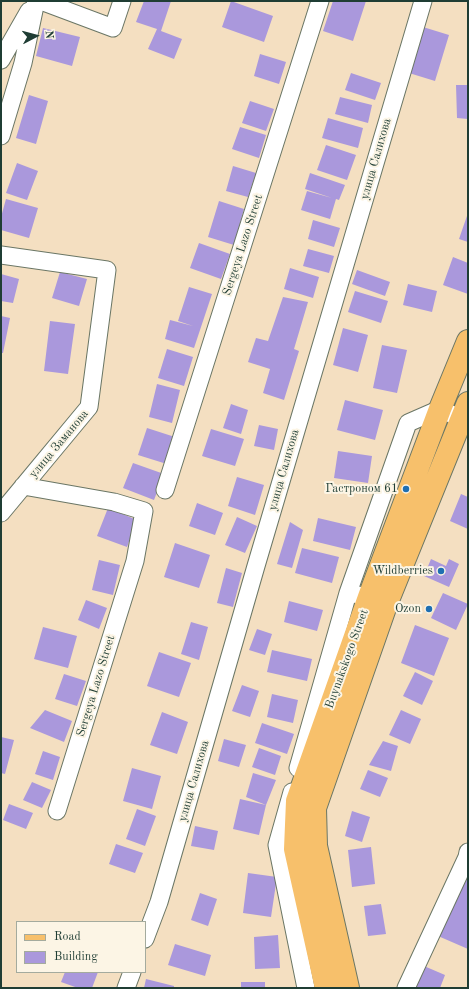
<!DOCTYPE html>
<meta charset="utf-8">
<style>
body{margin:0}
#map{position:relative;width:469px;height:989px;overflow:hidden;background:#f4dfc1;font-family:"Old Standard TT",serif}
canvas{display:block}
.frame{position:absolute;inset:0;border:2px solid #1f3d34;pointer-events:none}
.legend{position:absolute;left:16px;top:921px;width:130px;height:52px;box-sizing:border-box;background:#fcf5e5;border:1px solid #a4ab9e;margin:0;padding:5px 7px;list-style:none;font-size:12px;color:#1f3d34}
.legend li{display:flex;align-items:center;gap:8px;height:20px}
.legend b{width:20px;border:1px solid #a4ab9e}
.north{position:absolute;left:16px;top:16px;width:40px;height:40px;-webkit-text-stroke:3px #fcf5e5;paint-order:stroke;rotate:84deg;font-size:11px;font-weight:700;line-height:16px;text-align:center;color:#1f3d34}
.north::after{content:'';display:block;margin:auto;width:14px;height:18px;background:#1f3d34;clip-path:polygon(50% 0,100% 100%,50% 72%,0 100%)}
</style>
<div id="map">
<canvas width="469" height="989"></canvas>
<div class="frame"></div>
<ul class="legend">
<li><b style="height:5px;background:#f7c06b"></b>Road</li>
<li><b style="height:11px;background:#aa98dc"></b>Building</li>
</ul>
<div class="north">N</div>
</div>
<script>
const ctx = document.querySelector('canvas').getContext('2d');
ctx.lineJoin = 'round';
function fill(path, color) { ctx.fillStyle = color; ctx.fill(path, 'evenodd'); }
const toPath = rows => new Path2D(rows.map(r => 'M' + r).join(''));
function trace(path, color, width, dash) { ctx.strokeStyle = color; ctx.lineWidth = width; ctx.lineCap = dash ? 'butt' : 'round'; ctx.setLineDash(dash || []); ctx.stroke(path); }
function write(font, color, halo, rows, align = 'center') {
  ctx.font = font + ' "Old Standard TT",serif'; ctx.lineWidth = 4; ctx.setLineDash([]); ctx.textBaseline = 'middle'; ctx.strokeStyle = halo; ctx.fillStyle = color; for (const [text, x, y, turn = 0] of rows) {
    ctx.save(); ctx.translate(x, y); ctx.rotate((+turn || 0) * Math.PI / 180); ctx.textAlign = isNaN(turn) ? turn : align; if (halo) ctx.strokeText(text, 0, 0); ctx.fillText(text, 0, 0); ctx.restore();
  }
}
const building = toPath([
 [144,1,171,1,161,31,182,39,174,59,148,49,157,29,136,22],
 [231,1,273,16,264,42,222,27],
 [333,1,366,1,353,41,323,31],
 [423,27,449,35,435,81,409,73],
 [43,28,80,37,72,66,36,56],
 [260,54,286,62,279,84,254,76],
 [351,73,381,83,375,100,345,90],
 [456,85,468,85,468,119,457,118],
 [29,95,48,101,36,144,16,138],
 [340,97,372,105,368,123,335,114],
 [250,101,274,109,266,131,242,123],
 [328,118,363,128,358,148,322,138],
 [240,127,266,135,259,158,232,149],
 [326,145,356,155,347,180,317,170],
 [17,163,38,171,27,200,6,193],
 [233,166,256,173,248,197,226,191],
 [310,173,345,185,339,200,336,199,330,219,301,210,307,191,332,198,305,189],
 [6,199,38,208,29,238,1,230,1,217],
 [219,201,244,209,234,245,208,237],
 [468,213,468,242,459,239],
 [313,220,340,228,334,247,308,239],
 [199,243,230,254,221,279,190,268],
 [308,249,334,256,329,273,303,266],
 [453,257,468,263,468,294,443,285],
 [290,268,319,277,313,298,284,289],
 [357,270,390,282,385,296,352,284],
 [60,272,87,279,79,306,52,298],
 [1,274,19,279,13,303,1,301],
 [408,284,437,291,432,312,403,305],
 [189,287,212,294,194,348,165,339,170,320,193,326,178,321],
 [355,291,388,301,381,323,348,312],
 [283,297,308,302,294,349,299,351,284,400,263,393,270,369,248,362,256,338,268,341],
 [1,316,10,318,3,353,1,353],
 [50,321,75,324,68,374,44,371],
 [343,328,368,335,358,372,333,365],
 [382,345,407,350,397,393,373,388],
 [167,349,193,357,184,386,158,378],
 [157,384,180,390,172,423,149,417],
 [345,400,383,410,375,440,337,430],
 [231,404,248,410,241,434,223,428],
 [259,425,278,429,274,450,254,446],
 [147,428,178,438,170,465,138,455],
 [211,429,244,439,235,466,202,456],
 [338,451,372,456,368,483,334,478],
 [133,463,164,474,154,500,123,488],
 [237,477,264,485,255,515,228,506],
 [461,494,468,497,468,529,450,521],
 [197,503,223,513,215,535,189,526],
 [108,508,137,520,127,547,97,536],
 [237,517,257,526,245,553,225,545],
 [318,518,356,527,350,550,313,541],
 [290,522,303,530,292,568,277,564],
 [175,543,210,555,199,588,164,577],
 [302,548,339,557,332,583,295,573],
 [431,559,446,566,449,559,459,564,449,587,424,576],
 [99,560,120,565,113,595,92,590],
 [226,568,242,573,233,607,217,603],
 [443,593,468,604,456,630,431,618],
 [86,600,107,608,99,629,78,620],
 [289,601,323,610,317,631,284,622],
 [191,622,208,627,199,660,181,654],
 [415,625,449,638,434,676,401,663],
 [43,627,77,636,68,668,34,659],
 [257,629,272,634,265,655,249,650],
 [272,650,312,659,307,681,267,672],
 [159,652,191,663,179,697,147,686],
 [415,672,433,681,422,705,403,696],
 [64,674,86,681,77,706,55,699],
 [242,685,259,691,250,717,232,711],
 [272,694,298,700,293,723,267,717],
 [45,710,72,721,64,742,30,728],
 [401,710,421,719,410,744,389,735],
 [162,712,188,722,177,754,150,745],
 [262,723,294,734,287,754,255,743],
 [1,737,14,740,5,774,1,773],
 [224,739,246,745,239,767,218,761],
 [383,741,398,746,391,771,369,765],
 [259,748,281,756,275,775,252,767],
 [43,751,60,757,53,780,35,774],
 [132,768,161,776,152,809,123,801],
 [368,770,388,778,380,797,360,789],
 [253,773,276,780,266,805,246,797],
 [32,782,51,790,42,808,23,800],
 [240,799,266,805,259,835,233,829],
 [9,804,33,813,26,829,3,820],
 [137,809,156,816,145,846,126,839],
 [352,811,370,817,362,842,345,836],
 [195,826,218,831,214,850,191,846],
 [116,844,143,853,135,873,109,864],
 [371,847,375,884,352,887,348,850],
 [248,873,277,877,271,917,243,913],
 [463,878,468,880,468,949,438,936],
 [200,893,217,899,208,926,191,920],
 [381,904,386,934,368,936,364,906],
 [278,935,280,968,255,969,254,937],
 [175,944,211,955,205,976,168,965],
 [424,966,445,975,440,988,414,988],
 [65,972,98,972,92,988,78,988,61,982],
 [146,979,174,986,174,988,144,988],
 [241,982,265,982,265,988,241,988]
]);
const minor = toPath([
 [41,1,113,28,122,1],
 [1,60,29,11],
 [1,136,23,63,36,1],
 [1,255,107,270,89,407,1,513],
 [23,486,114,502,144,511,135,561,57,811],
 [165,490,320,1],
 [348,593,408,423,440,409,462,419],
 [298,768,348,593,369,597,380,602],
 [292,792,277,845,306,988],
 [145,939,159,902,256,566,423,1],
 [126,988,132,972],
 [406,988,467,857,468,852]
]);
const primary = toPath([
 [326,988,295,849,297,801,369,597,440,409,468,341],
 [348,988,316,846,315,808,386,605,468,403]
]);
const markers = [
 [406,489,4,"#1f6fb2"],
 [441,571,4,"#1f6fb2"],
 [429,609,4,"#1f6fb2"]
];
const streetNames = [
 ["улица Салихова",376,159,-74],
 ["Sergeya Lazo Street",243,245,-72],
 ["улица Заманова",59,444,-50],
 ["улица Салихова",284,470,-74],
 ["Buynakskogo Street",347,659,-70],
 ["Sergeya Lazo Street",96,686,-73],
 ["улица Салихова",194,781,-74]
];
const poiNames = [
 ["Гастроном 61",398,489],
 ["Wildberries",433,571],
 ["Ozon",421,609]
];
fill(building, '#aa98dc');
trace(minor, '#6a7665', 19);
trace(primary, '#6a7665', 24);
trace(minor, '#fff', 17);
trace(primary, '#f7c06b', 22);
for (const [x, y, r, color] of markers) { const dot = new Path2D(); dot.arc(x, y, r, 0, 2 * Math.PI); ctx.fillStyle = color; ctx.fill(dot); trace(dot, '#fcf5e5', 1.5); }
write('12px', '#1f3d34', '#fcf5e5', streetNames);
write('12px', '#1f3d34', '#fcf5e5', poiNames, 'right');
</script>
